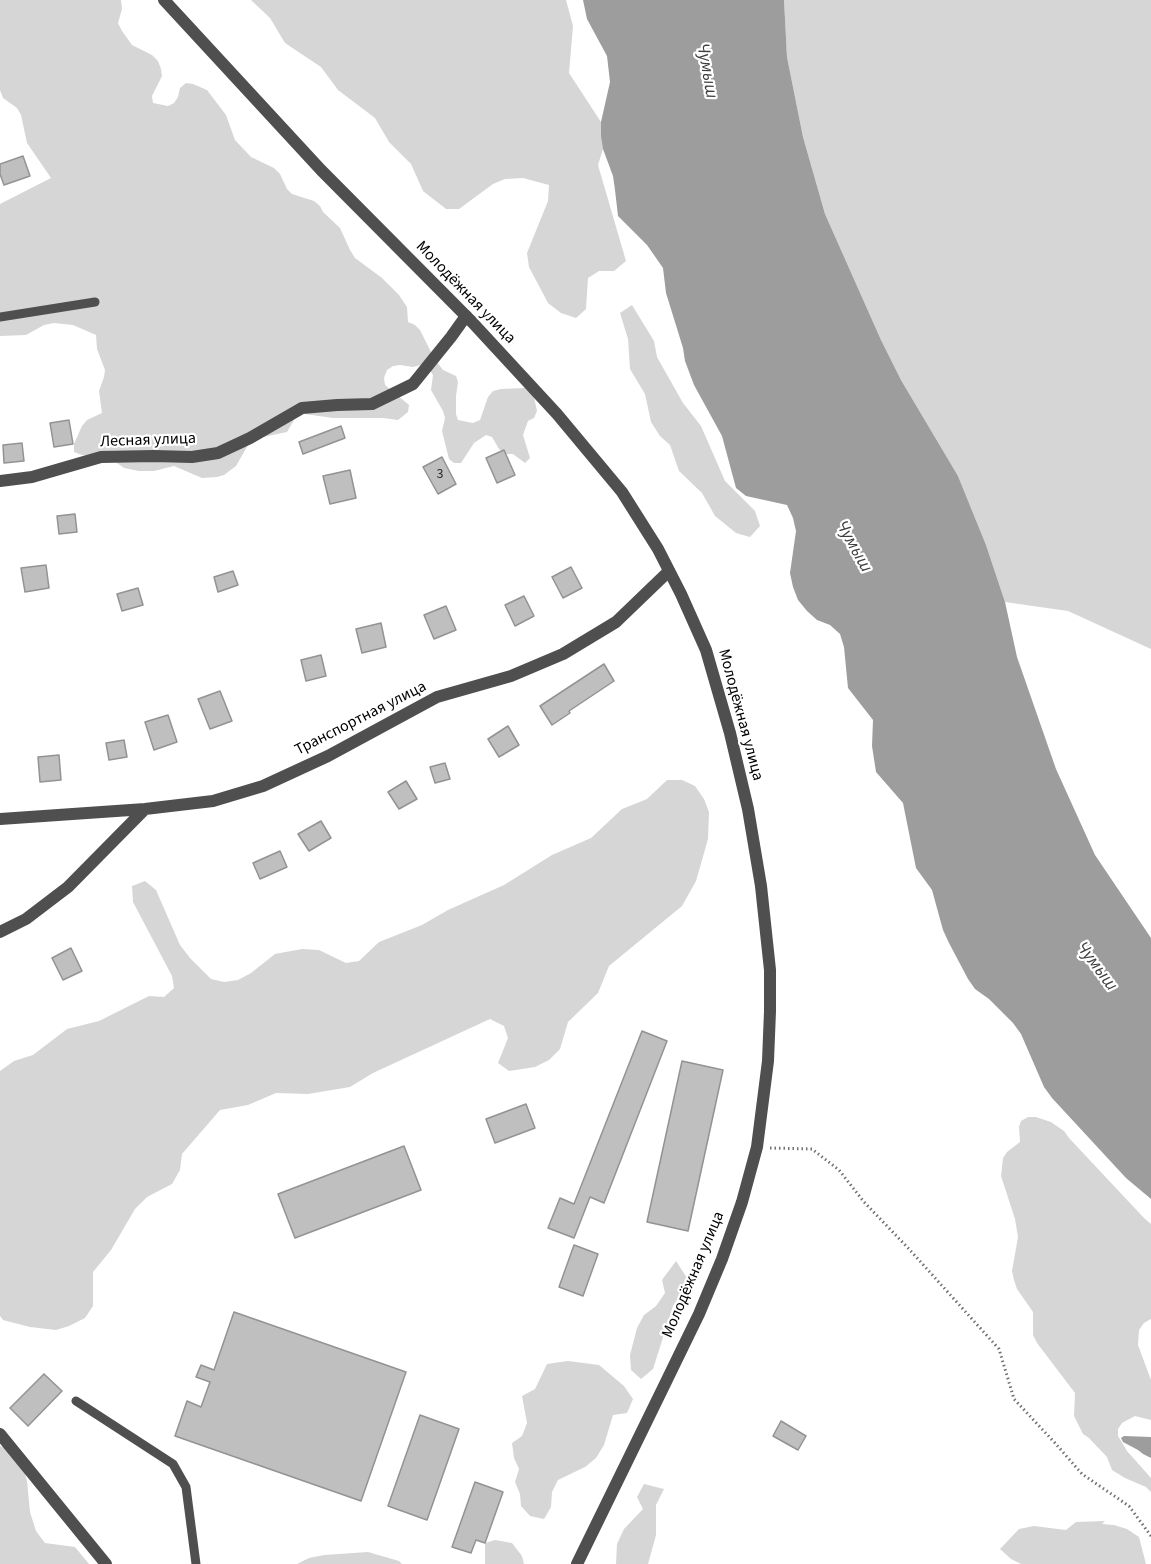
<!DOCTYPE html>
<meta charset="utf-8">
<style>
body{margin:0}
canvas{display:block;background:#fff}
</style>
<canvas width="1151" height="1564"></canvas>
<script>
const ctx = document.querySelector('canvas').getContext('2d');
ctx.lineJoin = 'round';
function fill(path, color) { ctx.fillStyle = color; ctx.fill(path, 'evenodd'); }
const toPath = rows => new Path2D(rows.map(r => 'M' + r).join(''));
function trace(path, color, width, dash) { ctx.strokeStyle = color; ctx.lineWidth = width; ctx.lineCap = dash ? 'butt' : 'round'; ctx.setLineDash(dash || []); ctx.stroke(path); }
function write(font, color, halo, rows, align = 'center') {
  ctx.font = font + ' "Source Sans 3",sans-serif'; ctx.lineWidth = 4.5; ctx.setLineDash([]); ctx.textBaseline = 'middle'; ctx.strokeStyle = halo; ctx.fillStyle = color; for (const [text, x, y, turn = 0] of rows) {
    ctx.save(); ctx.translate(x, y); ctx.rotate((+turn || 0) * Math.PI / 180); ctx.textAlign = isNaN(turn) ? turn : align; if (halo) ctx.strokeText(text, 0, 0); ctx.fillText(text, 0, 0); ctx.restore();
  }
}
const green = toPath([
 [0,0,121,0,122,9,118,23,122,31,132,45,152,55,158,61,161,69,162,76,152,96,153,103,168,106,174,103,178,97,180,88,186,83,193,84,207,90,226,115,235,140,251,157,274,168,280,174,287,189,292,194,314,201,320,206,323,212,340,228,350,250,355,258,382,278,399,295,407,307,408,322,415,325,420,330,434,358,443,370,456,376,458,382,456,396,456,414,458,420,473,423,480,420,488,397,493,391,501,389,525,388,534,397,537,411,534,418,528,421,523,435,530,458,525,463,513,454,505,454,499,449,492,437,486,435,474,443,461,463,454,463,449,459,442,431,445,418,443,411,431,390,433,375,425,364,413,367,400,365,393,366,387,370,384,378,385,385,409,405,408,412,398,420,383,418,333,418,298,413,287,432,263,437,248,445,236,466,224,475,217,477,202,478,174,466,154,471,139,471,124,468,110,458,82,455,74,452,74,444,82,426,87,420,102,413,99,391,104,377,105,370,97,349,96,335,73,325,54,323,44,325,26,335,0,336,0,204,51,178,27,143,21,115,17,108,3,98,0,90],
 [251,0,566,0,573,26,569,73,601,122,603,149,598,165,626,261,614,271,599,271,588,278,586,309,576,318,561,313,548,303,529,267,527,253,548,201,549,185,523,178,505,179,493,184,459,209,446,209,423,191,411,164,389,142,375,118,338,90,321,67,285,43,270,18],
 [784,0,1151,0,1151,649,1068,611,1005,602,986,545,958,476,901,380,881,340,825,214,803,137,787,57],
 [632,305,654,341,657,357,683,403,701,426,725,481,755,511,760,526,750,537,736,533,715,516,702,493,679,471,670,445,660,436,651,422,645,394,630,369,628,339,620,313],
 [667,780,682,780,695,786,704,799,709,812,708,839,696,881,682,906,609,966,598,993,568,1022,560,1049,549,1060,535,1067,509,1071,498,1063,508,1038,504,1026,490,1019,373,1073,350,1087,308,1094,276,1093,248,1105,220,1110,182,1154,180,1170,172,1184,147,1197,135,1209,111,1250,93,1272,93,1306,85,1318,69,1326,56,1330,30,1327,3,1320,0,1316,0,1071,14,1061,33,1055,67,1029,99,1021,149,996,164,997,174,988,172,976,133,902,132,886,145,881,156,890,180,945,190,958,211,979,224,982,238,980,251,973,275,954,302,949,319,950,346,963,359,961,379,942,422,925,448,910,504,885,552,855,591,838,622,809,647,799],
 [1028,1117,1036,1117,1051,1122,1064,1131,1069,1138,1144,1218,1151,1224,1151,1319,1144,1323,1139,1330,1138,1345,1151,1380,1151,1420,1135,1416,1122,1423,1118,1429,1118,1436,1127,1451,1151,1478,1151,1492,1146,1487,1125,1478,1112,1470,1107,1457,1089,1438,1083,1434,1074,1416,1075,1393,1037,1343,1033,1335,1033,1312,1017,1289,1014,1280,1012,1271,1018,1237,1015,1219,1001,1176,1003,1158,1007,1152,1020,1142,1019,1127,1021,1121],
 [676,1261,689,1281,673,1306,653,1369,641,1379,631,1370,630,1355,637,1328,644,1315,656,1306,665,1293,662,1280],
 [568,1361,599,1365,624,1386,633,1399,627,1413,613,1415,604,1445,596,1458,585,1467,558,1480,552,1492,551,1507,544,1519,530,1516,521,1506,520,1494,515,1482,519,1469,514,1458,512,1443,522,1436,527,1423,522,1396,535,1389,547,1364],
 [0,1446,14,1451,22,1464,27,1481,30,1512,36,1531,45,1543,75,1547,89,1564,0,1564],
 [644,1484,664,1489,656,1505,656,1535,648,1564,616,1564,617,1544,624,1529,643,1509,637,1497],
 [1105,1521,1102,1524,1114,1525,1127,1529,1139,1537,1146,1564,1021,1564,1011,1559,1000,1549,1019,1529,1034,1526,1066,1530,1076,1522],
 [495,1540,512,1543,522,1556,524,1564,485,1564,485,1543],
 [368,1552,399,1561,402,1564,297,1564,309,1558,324,1555]
]);
const water = toPath([
 [583,0,784,0,787,57,803,137,825,214,881,340,901,380,958,476,986,545,1005,602,1017,657,1056,769,1095,855,1151,938,1151,1199,1126,1178,1052,1098,1044,1087,1021,1034,1013,1023,989,999,975,989,968,979,949,943,943,930,932,890,916,868,903,803,876,772,872,746,873,720,848,688,844,647,840,634,830,625,817,620,807,611,798,600,793,587,790,573,796,531,793,518,787,505,746,496,736,488,722,436,694,385,685,361,683,348,666,293,663,268,647,245,618,216,615,190,613,176,603,149,601,136,601,122,610,82,607,56,587,19],
 [1124,1436,1151,1437,1151,1458,1143,1454,1138,1450,1123,1442,1121,1438]
]);
const building = toPath([
 [23,156,30,176,4,185,0,174,0,164,23,156],
 [69,420,73,444,54,447,50,423,69,420],
 [341,426,345,438,303,454,299,442,341,426],
 [22,443,24,461,4,463,3,445,22,443],
 [504,450,515,475,497,483,486,458,504,450],
 [442,457,456,484,438,494,423,467,442,457],
 [350,470,356,498,330,504,323,476,350,470],
 [75,514,77,532,59,534,57,516,75,514],
 [46,565,49,588,25,592,21,568,46,565],
 [571,567,582,588,563,598,552,577,571,567],
 [233,571,238,585,218,592,214,577,233,571],
 [138,588,143,605,122,611,117,594,138,588],
 [524,596,534,616,515,626,505,605,524,596],
 [446,606,456,630,434,639,424,615,446,606],
 [381,623,386,647,362,653,356,629,381,623],
 [321,655,326,676,306,681,301,660,321,655],
 [604,664,614,681,569,711,570,713,552,725,540,706,604,664],
 [220,691,232,721,210,729,198,699,220,691],
 [168,715,177,742,154,750,145,722,168,715],
 [508,726,519,745,499,757,488,739,508,726],
 [124,740,127,757,109,760,106,743,124,740],
 [59,755,61,780,40,782,38,757,59,755],
 [445,763,450,779,435,783,430,767,445,763],
 [406,781,417,799,399,809,388,792,406,781],
 [321,821,331,838,309,851,298,834,321,821],
 [280,851,287,867,260,879,253,863,280,851],
 [71,948,82,971,63,980,52,958,71,948],
 [642,1031,667,1041,604,1203,590,1197,574,1238,548,1228,560,1198,574,1204,642,1031],
 [682,1061,723,1070,688,1231,647,1222,682,1061],
 [526,1104,535,1128,495,1143,486,1119,526,1104],
 [404,1146,421,1190,295,1238,278,1194,404,1146],
 [574,1245,598,1254,583,1296,559,1287,574,1245],
 [234,1312,406,1372,361,1501,175,1436,187,1401,201,1407,210,1382,196,1377,201,1365,214,1370,234,1312],
 [44,1374,62,1391,28,1426,10,1408,44,1374],
 [420,1415,459,1429,427,1520,388,1506,420,1415],
 [781,1421,806,1436,798,1450,773,1436,781,1421],
 [475,1482,503,1492,485,1543,476,1540,471,1553,452,1547,475,1482]
]);
const path = toPath([
 [770,1148,812,1149,839,1170,864,1202,909,1249,999,1349,1014,1399,1055,1443,1082,1474,1129,1506,1151,1536]
]);
const service = toPath([
 [0,317,95,302],
 [76,1401,173,1464,186,1487,196,1564]
]);
const minor = toPath([
 [0,481,32,477,101,457,154,456,192,457,218,453,250,438,302,408,337,405,372,404,413,384,451,337,466,316],
 [0,819,145,809,213,801,263,786,328,756,437,697,511,676,563,654,616,622,669,571],
 [0,932,26,919,68,887,145,809],
 [0,1434,106,1564]
]);
const tertiary = toPath([
 [164,0,321,170,472,322,557,414,622,492,658,549,681,594,706,650,730,733,748,809,761,886,770,970,770,1011,768,1061,757,1147,742,1202,722,1259,699,1314,663,1388,577,1564]
]);
const numberNames = [
 ["3",440,475]
];
const streetNames = [
 ["Молодёжная улица",465,293,46],
 ["Лесная улица",148,441,-2],
 ["Молодёжная улица",740,715,75],
 ["Транспортная улица",361,719,-27],
 ["Молодёжная улица",694,1275,-67]
];
const waterNames = [
 ["Чумыш",706,71,80],
 ["Чумыш",853,547,61],
 ["Чумыш",1096,967,53]
];
fill(green, '#d6d6d6');
fill(water, '#9d9d9d');
fill(building, '#bfbfbf');
trace(building, '#939393', 1.5);
trace(path, '#717171', 3, [1.5, 3]);
trace(service, '#4f4f4f', 9);
trace(minor, '#4f4f4f', 12);
trace(tertiary, '#4f4f4f', 12);
write('14px', '#303030', null, numberNames);
write('16px', '#000', '#fff', streetNames);
write('italic 18px', '#3e3e3e', '#fff', waterNames);
</script>
